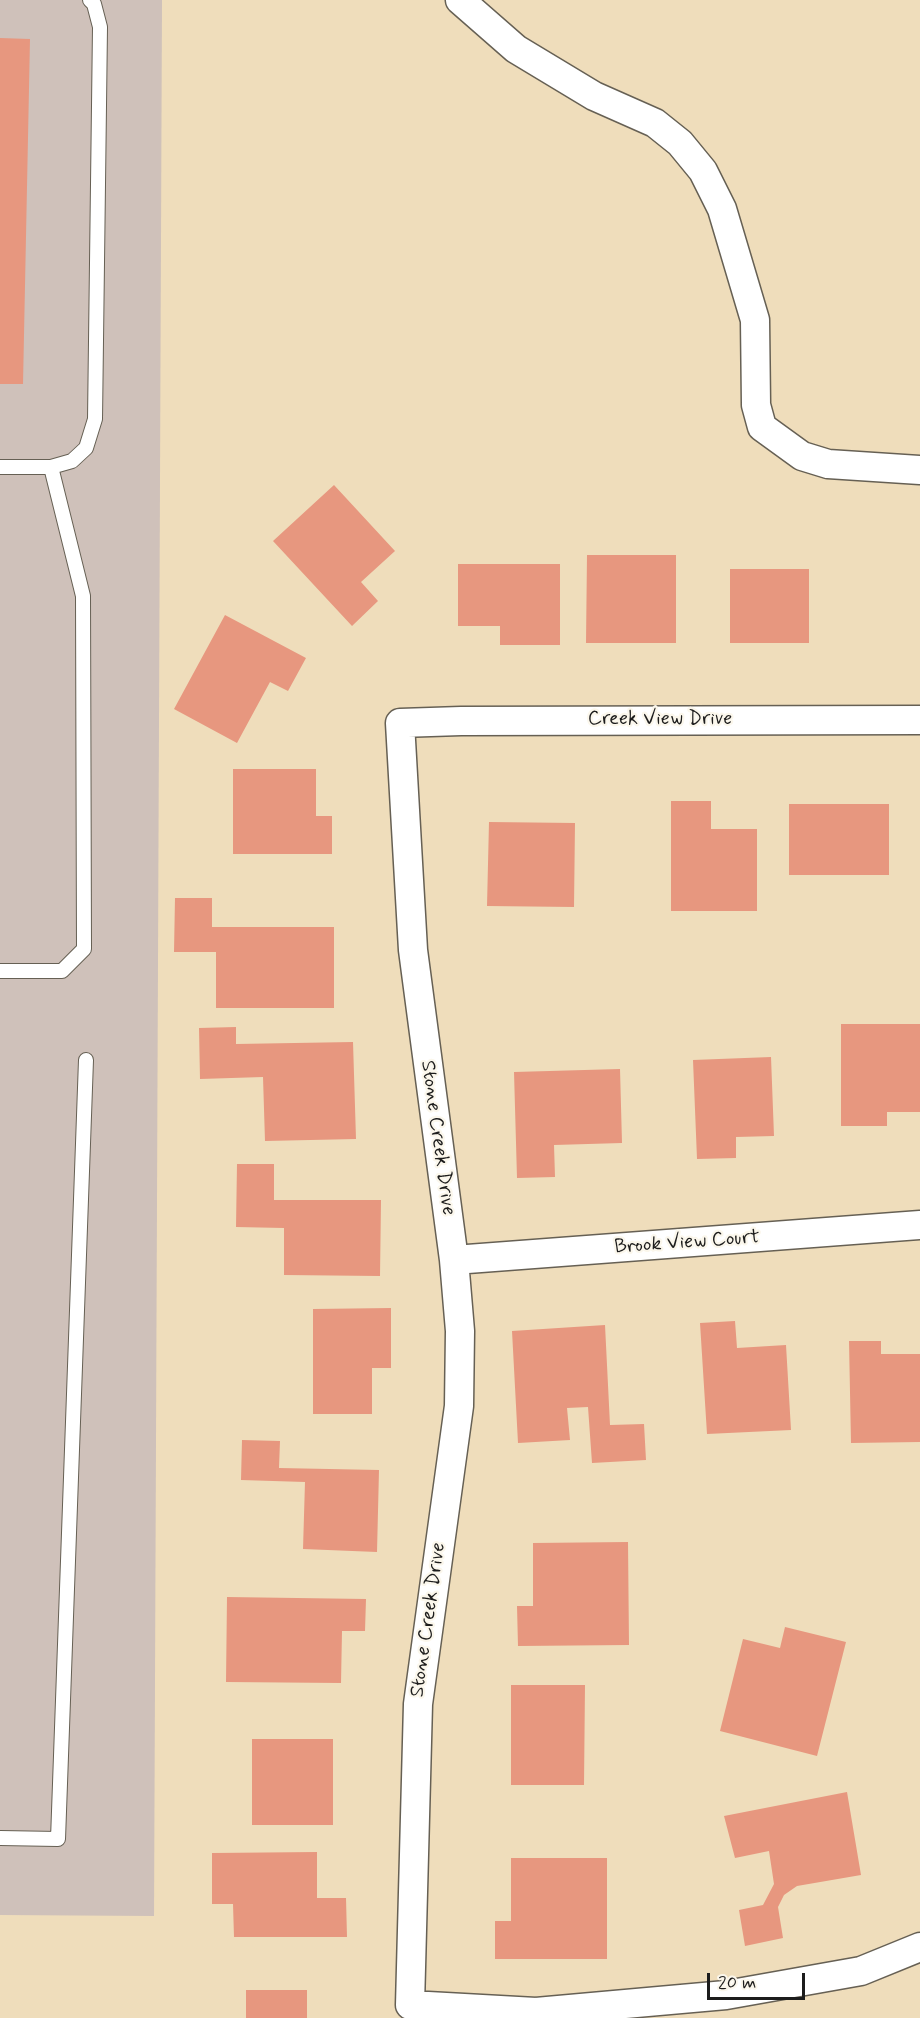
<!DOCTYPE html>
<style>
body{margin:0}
#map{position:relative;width:920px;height:2018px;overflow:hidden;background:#efddbb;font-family:Mynerve,sans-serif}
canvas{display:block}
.scale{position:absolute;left:707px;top:1973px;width:98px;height:27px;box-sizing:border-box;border:3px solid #1c1c1c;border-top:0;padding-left:8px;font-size:18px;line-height:21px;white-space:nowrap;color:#1c1c1c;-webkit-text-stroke:4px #fbf7ec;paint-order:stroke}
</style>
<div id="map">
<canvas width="920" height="2018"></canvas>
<div class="scale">20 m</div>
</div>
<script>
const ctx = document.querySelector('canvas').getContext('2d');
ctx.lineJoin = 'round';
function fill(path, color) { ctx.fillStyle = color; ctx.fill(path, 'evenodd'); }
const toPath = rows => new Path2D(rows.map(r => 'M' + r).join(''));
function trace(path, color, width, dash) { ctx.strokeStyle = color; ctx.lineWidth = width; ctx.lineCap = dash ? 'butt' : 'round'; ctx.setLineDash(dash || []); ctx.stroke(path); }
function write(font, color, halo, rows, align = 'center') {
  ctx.font = font + ' Mynerve,sans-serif'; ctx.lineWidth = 4.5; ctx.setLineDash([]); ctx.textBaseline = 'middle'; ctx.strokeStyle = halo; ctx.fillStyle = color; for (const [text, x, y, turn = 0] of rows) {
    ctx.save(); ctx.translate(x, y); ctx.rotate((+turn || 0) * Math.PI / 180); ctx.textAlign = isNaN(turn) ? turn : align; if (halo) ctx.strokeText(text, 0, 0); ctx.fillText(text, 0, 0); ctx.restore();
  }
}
const industrial = toPath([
 [0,0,162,0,154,1916,0,1915]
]);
const building = toPath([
 [0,38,30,39,23,384,0,384],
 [334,485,395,551,361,582,378,601,352,626,273,541],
 [587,555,676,555,676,643,586,643],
 [458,564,560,564,560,645,500,645,500,626,458,626],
 [730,569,809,569,809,643,730,643],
 [225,615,306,658,288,691,270,682,237,743,174,709],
 [233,769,316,769,316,816,332,816,332,854,233,854],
 [671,801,711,801,711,829,757,829,757,911,671,911],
 [789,804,889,804,889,875,789,875],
 [489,822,575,823,574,907,487,906],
 [175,898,212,898,212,927,334,927,334,1008,216,1008,216,952,174,952],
 [841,1024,920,1024,920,1112,887,1112,887,1126,841,1126],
 [236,1027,236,1044,353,1042,356,1139,265,1141,263,1077,200,1079,199,1028],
 [771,1057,774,1136,736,1137,736,1158,697,1159,693,1060],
 [620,1069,622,1143,554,1145,555,1177,517,1178,514,1072],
 [237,1164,274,1164,274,1200,381,1200,380,1276,284,1275,284,1228,236,1227],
 [391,1308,391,1368,372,1368,372,1414,313,1414,313,1309],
 [735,1321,737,1348,786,1345,791,1430,707,1434,700,1323],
 [605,1325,610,1425,644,1424,646,1460,592,1463,588,1407,567,1408,570,1440,518,1443,512,1331],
 [849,1341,881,1341,881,1354,920,1354,920,1442,851,1443],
 [242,1440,280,1441,279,1468,379,1470,377,1552,303,1549,305,1482,241,1480],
 [628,1542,629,1645,518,1646,517,1606,533,1606,533,1543],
 [227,1597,366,1599,365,1631,342,1631,341,1683,226,1682],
 [785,1627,846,1642,817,1756,720,1731,743,1639,780,1648],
 [511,1685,585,1685,584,1785,511,1785],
 [252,1739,333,1739,333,1825,252,1825],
 [847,1792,861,1875,797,1886,784,1895,778,1907,783,1938,745,1946,739,1910,763,1905,774,1884,769,1851,735,1858,724,1816],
 [317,1852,317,1898,346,1898,347,1937,234,1937,233,1904,212,1904,212,1853],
 [511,1858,607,1858,607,1959,495,1959,495,1921,511,1921],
 [246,1990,307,1990,307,2018,246,2018]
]);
const lane = toPath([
 [0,467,51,467,72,461,86,448,95,419,100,27,94,4,90,0],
 [0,971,62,971,84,949,83,596,51,467],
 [0,1838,58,1839,86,1060]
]);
const street = toPath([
 [460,0,516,49,594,96,655,123,680,143,703,171,722,209,755,320,756,405,762,427,802,456,828,464,920,470],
 [920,720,461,721,400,723,413,950,454,1260,460,1331,459,1406,418,1704,410,2005,536,2012,726,1995,861,1971,920,1947],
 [454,1260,920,1225]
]);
const streetNames = [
 ["Creek View Drive",660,720],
 ["Stone Creek Drive",437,1138,82],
 ["Brook View Court",687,1243,-4],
 ["Stone Creek Drive",429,1620,-82]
];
fill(industrial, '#cfc1ba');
fill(building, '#e7977f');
trace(lane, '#666054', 16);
trace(street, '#666054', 31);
trace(lane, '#fff', 14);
trace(street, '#fff', 28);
write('20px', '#1c1c1c', '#fbf7ec', streetNames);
</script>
